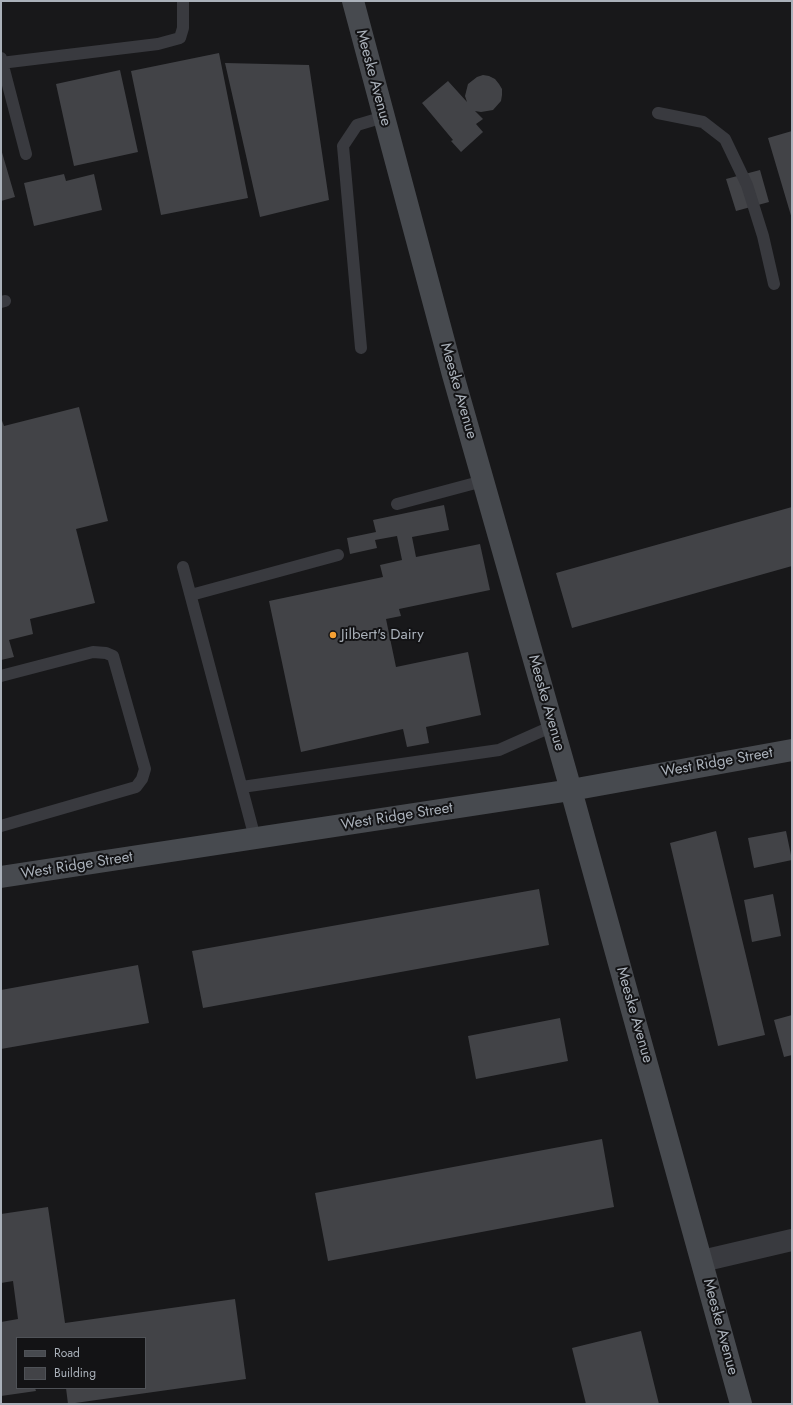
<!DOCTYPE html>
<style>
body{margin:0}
#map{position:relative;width:793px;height:1405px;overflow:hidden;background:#18181a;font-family:Jost,sans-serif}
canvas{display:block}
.frame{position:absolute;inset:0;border:2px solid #aab1ba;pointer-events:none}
.legend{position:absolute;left:16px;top:1337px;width:130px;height:52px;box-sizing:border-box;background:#131315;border:1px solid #4f5257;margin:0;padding:5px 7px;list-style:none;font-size:12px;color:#aab1ba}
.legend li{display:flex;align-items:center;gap:8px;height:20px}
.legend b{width:20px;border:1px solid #4f5257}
</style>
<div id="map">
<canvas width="793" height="1405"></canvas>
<div class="frame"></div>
<ul class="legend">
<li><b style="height:5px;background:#474a4f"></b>Road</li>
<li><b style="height:11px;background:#424347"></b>Building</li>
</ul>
</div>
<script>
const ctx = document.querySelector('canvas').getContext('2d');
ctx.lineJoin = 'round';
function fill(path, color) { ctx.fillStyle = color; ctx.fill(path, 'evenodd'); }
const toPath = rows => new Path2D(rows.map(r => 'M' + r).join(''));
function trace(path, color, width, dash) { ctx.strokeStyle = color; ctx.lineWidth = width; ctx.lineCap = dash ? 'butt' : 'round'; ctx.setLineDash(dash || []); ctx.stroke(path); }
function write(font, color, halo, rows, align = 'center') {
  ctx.font = font + ' Jost,sans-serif'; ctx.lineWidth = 4; ctx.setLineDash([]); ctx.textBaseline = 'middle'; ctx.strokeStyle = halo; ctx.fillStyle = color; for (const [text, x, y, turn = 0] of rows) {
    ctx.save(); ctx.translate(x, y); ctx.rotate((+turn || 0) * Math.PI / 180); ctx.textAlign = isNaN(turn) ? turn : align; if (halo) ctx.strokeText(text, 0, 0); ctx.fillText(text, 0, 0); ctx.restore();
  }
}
const building = toPath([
 [219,53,248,198,161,215,131,71],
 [225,63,309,65,329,200,260,217],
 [120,70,138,152,74,166,56,84],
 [483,75,489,76,495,79,499,84,502,89,502,95,501,101,493,110,481,112,475,111,483,119,476,124,483,132,461,152,451,141,453,140,422,103,448,81,467,102,465,96,468,84,477,77],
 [792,131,792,219,768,138],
 [1,149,15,197,1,201],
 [760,170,769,202,736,211,726,179],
 [64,174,66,181,94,174,102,210,34,226,24,183],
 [79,407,108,521,76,529,95,603,30,619,33,634,9,640,14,657,1,660,1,418,4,426],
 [444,505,449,530,412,537,416,557,480,544,490,590,399,609,401,616,386,619,396,667,468,652,481,715,426,727,429,743,407,747,403,729,301,752,269,601,383,577,380,565,402,560,397,536,375,540,377,548,350,554,347,538,376,532,373,520],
 [792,507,792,566,572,628,556,573],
 [716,831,765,1035,718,1046,670,843],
 [786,831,792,860,754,868,748,838],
 [539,889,549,945,203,1008,192,951],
 [773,894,781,936,752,942,744,900],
 [138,965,149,1023,1,1049,1,990],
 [792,1015,792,1055,784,1057,774,1020],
 [560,1018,568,1061,476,1079,468,1036],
 [602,1139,614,1207,328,1261,315,1193],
 [48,1207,65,1323,235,1299,246,1379,68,1404,66,1388,145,1388,145,1338,17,1338,17,1388,35,1388,36,1391,1,1396,1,1322,18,1319,13,1281,1,1283,1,1214],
 [641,1331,659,1404,586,1404,572,1348]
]);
const lane = toPath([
 [1,58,26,154],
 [1,63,158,44,180,38,183,28,183,1],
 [658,113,703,122,725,139,747,185,763,236,774,284],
 [1,302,5,301],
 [361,348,343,146,357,125,384,117],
 [397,504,483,481],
 [183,567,255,838],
 [191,595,338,555],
 [1,676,93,652,106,653,113,656,145,769,142,779,136,787,1,826],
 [242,787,499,750,553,726]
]);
const street = toPath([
 [702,1261,792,1240]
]);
const secondary = toPath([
 [353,1,453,375,571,790,741,1404],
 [1,877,571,790,792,750]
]);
const markers = [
 [333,635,4,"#f7a133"]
];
const streetNames = [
 ["Meeske Avenue",373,78,75],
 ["Meeske Avenue",458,391,74],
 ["Meeske Avenue",546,703,74],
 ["West Ridge Street",717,763,-10],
 ["West Ridge Street",397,817,-9],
 ["West Ridge Street",77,866,-9],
 ["Meeske Avenue",634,1015,74],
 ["Meeske Avenue",720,1327,75]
];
const poiNames = [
 ["Jilbert's Dairy",341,635]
];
fill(building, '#424347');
trace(lane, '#393a3f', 12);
trace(street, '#393a3f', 22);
trace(secondary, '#474a4f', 22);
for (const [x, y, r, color] of markers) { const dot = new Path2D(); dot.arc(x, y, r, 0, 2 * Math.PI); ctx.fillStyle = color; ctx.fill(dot); trace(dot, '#131315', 1.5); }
write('15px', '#aab1ba', '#131315', streetNames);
write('15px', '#aab1ba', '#131315', poiNames, 'left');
</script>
